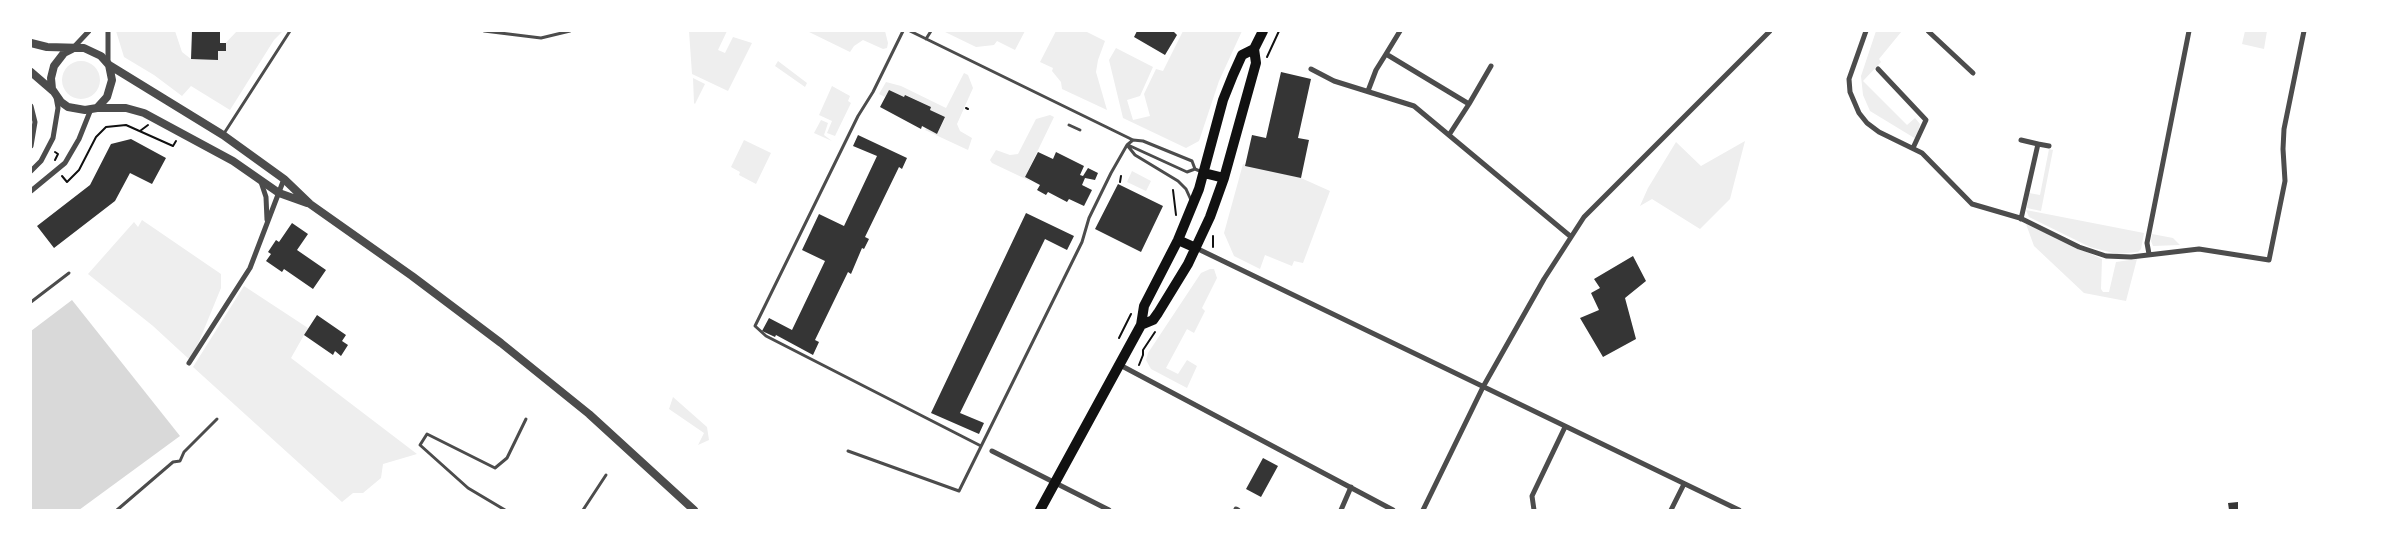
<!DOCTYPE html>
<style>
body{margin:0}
#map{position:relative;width:2394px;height:541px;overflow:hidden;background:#fff;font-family:Jost,sans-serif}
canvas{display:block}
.frame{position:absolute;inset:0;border:32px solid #fff;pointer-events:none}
</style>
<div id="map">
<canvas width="2394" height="541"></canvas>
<div class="frame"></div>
</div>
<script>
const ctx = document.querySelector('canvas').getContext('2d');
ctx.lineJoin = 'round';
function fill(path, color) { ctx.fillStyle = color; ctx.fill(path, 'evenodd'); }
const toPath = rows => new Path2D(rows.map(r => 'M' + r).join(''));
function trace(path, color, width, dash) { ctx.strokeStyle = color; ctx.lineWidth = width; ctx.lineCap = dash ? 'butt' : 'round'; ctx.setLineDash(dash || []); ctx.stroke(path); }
const green = toPath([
 [116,31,175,31,182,52,191,59,218,59,218,51,237,31,283,31,274,40,230,110,191,86,182,96,154,75,124,57],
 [689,31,727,31,718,50,725,53,733,37,752,43,728,91,692,74],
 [807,31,885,31,888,43,887,48,883,49,863,40,854,46,850,52],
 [943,31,1025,31,1015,50,997,41,994,45,976,47],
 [1056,31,1085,31,1105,41,1098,60,1096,72,1107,110,1062,89,1061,82,1052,71,1053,68,1040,62],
 [1183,31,1242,31,1219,81,1199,141,1186,148,1123,118,1109,60,1116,48,1153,67,1140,96,1127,100,1133,120,1150,116,1144,94,1156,69,1163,71],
 [1876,31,1902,31,1879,59,1881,62,1863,81,1907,125,1915,118,1920,124,1916,139,1870,111,1863,95,1861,76],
 [2245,31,2267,31,2264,49,2242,44],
 '62 80a19 19 0 1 1 38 0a19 19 0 1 1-38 0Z',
 [778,61,807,83,805,87,775,66],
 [964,73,968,75,973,88,957,124,960,131,972,138,968,150,925,130,926,128,937,134,945,118,930,110,931,107,906,95,904,97,889,90,885,97,879,94,886,82,901,86,946,108],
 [693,78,705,84,695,104,694,103],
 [832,86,850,96,848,101,851,103,835,136,827,133,832,121,819,115],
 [1050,115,1054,117,1025,177,1032,182,992,163,990,160,996,150,1010,155,1018,154,1036,119],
 [821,120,828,123,824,135,832,141,814,133],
 [744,140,771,153,756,184,739,175,740,172,731,167],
 [1745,141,1730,199,1700,229,1652,199,1640,206,1648,188,1676,142,1701,166],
 [2049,149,2053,150,2041,211,2027,208,2029,193,2040,195],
 [1243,164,1301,178,1330,191,1303,263,1294,261,1292,266,1265,255,1260,269,1234,256,1224,233],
 [1132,171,1151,181,1146,191,1127,182],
 [2026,210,2144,233,2141,249,2138,252,2117,254,2090,247,2029,217],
 [142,220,221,274,221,288,191,361,153,326,88,274,134,222,138,227],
 [2026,224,2102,259,2101,289,2103,292,2109,292,2116,262,2137,259,2126,301,2084,293,2034,246],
 [2152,234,2173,238,2180,245,2153,246,2151,241],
 [1210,269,1214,269,1217,278,1202,308,1205,311,1194,333,1187,329,1166,368,1178,374,1187,360,1197,366,1187,388,1151,369,1146,360,1148,353,1201,273],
 [244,286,308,328,291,358,417,454,383,464,381,478,363,493,353,493,342,502,193,367],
 [673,397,707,427,709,440,698,445,704,433,669,409]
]);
const water = toPath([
 [72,300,180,436,79,510,31,510,31,331]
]);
const building = toPath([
 [192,31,220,31,220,43,226,43,226,51,218,51,218,60,191,59],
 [1137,31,1173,31,1177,35,1165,55,1134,37],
 [1281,72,1311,79,1298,138,1309,140,1301,178,1245,166,1252,135,1266,138],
 [889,90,904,97,905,95,931,107,930,110,945,117,937,134,922,126,921,129,880,107],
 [858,135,907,158,902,169,899,167,865,237,869,239,864,249,862,248,851,274,848,272,815,340,819,342,813,355,776,335,775,337,762,331,769,318,792,330,825,261,802,250,819,214,844,226,877,156,853,146],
 [131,139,166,158,152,184,130,173,115,201,54,248,37,226,90,185,111,144],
 [1038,152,1053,159,1056,152,1084,166,1080,175,1083,176,1088,168,1098,173,1095,180,1085,178,1082,185,1092,190,1084,206,1069,199,1067,202,1048,192,1046,195,1037,190,1040,185,1025,177],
 [1118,184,1163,206,1141,252,1095,229],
 [1026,213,1074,236,1067,250,1045,239,960,413,984,423,979,434,931,413],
 [292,223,308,234,297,250,326,270,313,289,284,269,282,272,266,261,271,254,268,252,276,240,279,242],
 [1633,256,1646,281,1625,298,1636,339,1603,357,1580,318,1599,310,1591,293,1600,288,1594,279],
 [317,315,346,335,342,341,348,345,341,356,335,351,333,355,304,335],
 [1263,458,1278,466,1261,497,1246,489],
 [2238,502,2238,510,2229,510,2228,503]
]);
const path = toPath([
 [1267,57,1279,31],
 [966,108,968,109],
 [140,131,148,125],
 [55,160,58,154,55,152],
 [62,176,67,182,79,170,96,137,106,127,126,125,173,146,176,141],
 [1120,182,1121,176],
 [1173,190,1176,215],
 [1213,247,1213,236],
 [1119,338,1131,314],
 [1139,365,1143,355,1143,350,1155,332]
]);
const service = toPath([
 [484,31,541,38,570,31],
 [903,31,873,92,858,116,755,326,766,336,981,446],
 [910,31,1133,140,1143,141,1192,161,1195,169],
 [926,39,931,31],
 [1069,125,1080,130],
 [223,135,290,31],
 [1127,145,1135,155,1178,181,1186,189,1191,200],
 [1128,145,1187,172,1195,169,1202,172],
 [31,302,69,273],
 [848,451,959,491,1082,242,1089,218,1111,173,1127,145,1133,140],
 [117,510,173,462,180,461,184,452,217,419],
 [505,510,468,488,420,445,427,434,495,468,507,458,526,419],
 [583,510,606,475]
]);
const minor = toPath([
 [1866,31,1849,79,1850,92,1859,113,1867,123,1879,132,1922,153,1972,204,2020,218,2079,247,2106,256,2131,257,2199,249,2269,260,2285,181,2283,149,2284,129,2304,31],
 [1928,31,1973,73],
 [73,48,89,31],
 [1386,54,1400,31],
 [108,63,108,31],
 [1311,69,1334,81,1414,106,1570,236],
 [1878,69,1926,120,1913,148],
 [1368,91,1376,70,1386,54,1469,104,1449,135],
 [1469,104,1491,66],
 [31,106,35,122,31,146],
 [2021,140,2038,144,2021,219],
 [2038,144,2049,146],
 [31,171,41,161,53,138,58,108,56,97],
 [261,182,266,197,267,220],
 [31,191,65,163,79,139,91,109],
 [1196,248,1739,510],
 [2149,254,2147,243,2189,31],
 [189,363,250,268,284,179],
 [1120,365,1393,510],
 [992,451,1109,510],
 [1236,509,1238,510],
 [1341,510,1351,487],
 [1423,510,1483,387,1544,279,1584,217,1770,31],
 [1534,510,1532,496,1565,427],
 [1671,510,1684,484]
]);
const tertiary = toPath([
 [31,43,47,47,84,48,101,56,109,65,112,80,107,97,97,108,85,110,68,107,61,102,52,89,51,78,54,66,64,53,72,49],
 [109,65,223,135,284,179,310,204,412,276,501,343,589,414,694,510],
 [31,72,53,91],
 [97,108,126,108,144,113,233,161,279,193,307,203]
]);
const primary = toPath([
 [1204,173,1224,178],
 [1178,240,1196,248],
 [1141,325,1153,320,1158,313,1188,264,1210,217,1224,178,1256,63,1254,49],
 [1040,510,1141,325,1144,306,1178,240,1199,189,1223,100,1233,75,1242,55,1254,49,1263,31]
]);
fill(green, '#eee');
fill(water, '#d9d9d9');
fill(building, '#353535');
trace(path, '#111', 2);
trace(service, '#4c4c4c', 3);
trace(minor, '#4c4c4c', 5);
trace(tertiary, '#4c4c4c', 8);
trace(primary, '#111', 10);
</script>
